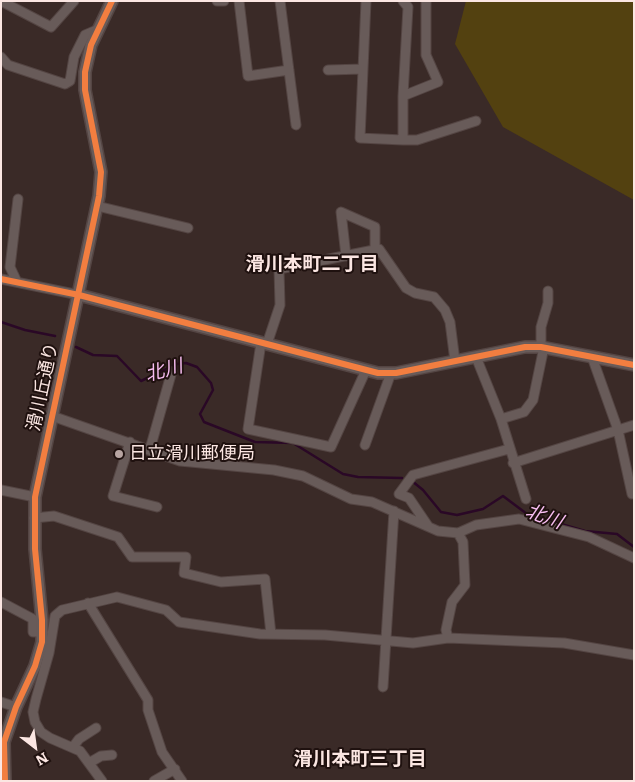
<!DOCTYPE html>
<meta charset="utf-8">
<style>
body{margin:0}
#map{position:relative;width:635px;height:782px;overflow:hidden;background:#3a2a27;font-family:Literata,serif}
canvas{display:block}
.frame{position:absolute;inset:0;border:2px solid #fbe6e2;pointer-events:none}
.north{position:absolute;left:10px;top:722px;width:50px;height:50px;-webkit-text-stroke:4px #1f110f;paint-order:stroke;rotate:150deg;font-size:14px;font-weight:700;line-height:20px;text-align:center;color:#fbe6e2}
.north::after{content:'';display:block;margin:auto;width:18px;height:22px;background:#fbe6e2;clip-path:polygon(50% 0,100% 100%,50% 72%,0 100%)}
</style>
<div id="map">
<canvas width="635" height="782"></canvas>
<div class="frame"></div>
<div class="north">N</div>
</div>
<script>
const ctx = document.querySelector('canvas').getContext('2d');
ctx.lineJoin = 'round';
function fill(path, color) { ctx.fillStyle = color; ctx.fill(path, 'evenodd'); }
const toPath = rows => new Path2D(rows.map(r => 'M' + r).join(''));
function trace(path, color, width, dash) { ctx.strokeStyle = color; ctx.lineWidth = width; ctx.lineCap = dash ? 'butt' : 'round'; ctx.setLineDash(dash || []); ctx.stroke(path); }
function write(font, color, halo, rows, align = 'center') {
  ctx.font = font + ' Literata,"Noto Sans JP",serif'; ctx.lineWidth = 4; ctx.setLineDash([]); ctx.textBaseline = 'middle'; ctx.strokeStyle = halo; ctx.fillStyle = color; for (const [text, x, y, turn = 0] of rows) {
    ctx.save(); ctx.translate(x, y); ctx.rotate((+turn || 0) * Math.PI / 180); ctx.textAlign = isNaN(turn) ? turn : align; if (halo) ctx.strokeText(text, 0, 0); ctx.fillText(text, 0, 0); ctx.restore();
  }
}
const green = toPath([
 [466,1,634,1,634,200,503,127,455,44]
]);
const stream = toPath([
 [1,322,25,330,55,336],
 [76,347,93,355,117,356,141,381,177,364,186,363,197,367,211,383,213,390,200,414,204,422,255,442,293,443,343,474,358,477,402,478],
 [412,481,423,490,441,512,457,515,483,509,503,496,527,514,585,531,617,534,634,547]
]);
const minor = toPath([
 [1,1,51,27,74,1],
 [217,1,224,1],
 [239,1,248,76,289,70],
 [280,1,296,125],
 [366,1,360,138,403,140,403,96,438,82,426,55,426,1],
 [403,1,408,7,403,96],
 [1,57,8,65,65,84,70,81,74,57,85,35,99,29],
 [328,70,363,69],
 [403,140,417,140,476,121],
 [97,206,188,228],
 [346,256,341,212,375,227,375,250],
 [1,279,79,295],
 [17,282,10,267,18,199],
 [261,343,248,429,331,447,366,370],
 [267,344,280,305,279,269,379,249,406,288,415,293,434,297,445,310,450,322,455,361],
 [541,347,541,327,548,303,548,291],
 [476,357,501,419,526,499],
 [592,357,618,430,632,494,634,493],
 [52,416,180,461,274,470,303,476,351,499,372,502,438,531,458,533,476,525,519,519,589,537,634,558],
 [501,419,524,412,533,400,544,347],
 [130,442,113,496,157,507],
 [365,445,391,373],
 [150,449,172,371],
 [513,463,634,425],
 [1,490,35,497],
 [34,518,54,516,118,537,132,557,186,557,184,573,221,582,265,579,271,634],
 [428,526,409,498,399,494,413,475,509,449],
 [1,602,33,619,33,632,43,632],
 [88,603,148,700,148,710,162,752,182,781],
 [448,638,446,630,452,602,465,585,463,542,458,533],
 [40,652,49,653,55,616,62,610,117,597,166,610,179,622,260,634,325,635,413,643,448,638,564,643,634,655],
 [49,653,36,699,33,712,35,722,41,732,50,738,80,751,102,781],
 [383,687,394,511],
 [1,702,16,707],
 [73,747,79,739,96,728],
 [89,763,101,756,112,755],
 [154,781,175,769]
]);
const tertiary = toPath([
 [79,295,378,373,396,373,525,347,541,347,634,365],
 [5,781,4,742,16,707,35,666,42,642,42,620,35,549,35,497,99,196,101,172,85,90,85,72,91,45,112,1]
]);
const cycleway = toPath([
 [1,279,79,295,378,373,396,373,525,347,541,347,634,365],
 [5,781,4,742,16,707,35,666,42,642,42,620,35,549,35,497,99,196,101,172,85,90,85,72,91,45,112,1]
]);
const markers = [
 [119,454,5,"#b7a4a1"]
];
const streetNames = [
 ["滑川丘通り",43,387,-78]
];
const poiNames = [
 ["日立滑川郵便局",129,454]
];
const neighbourhoodNames = [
 ["滑川本町二丁目",312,264],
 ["滑川本町三丁目",360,759]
];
const waterNames = [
 ["北川",164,371,-15],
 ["北川",544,517,20]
];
fill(green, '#534110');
trace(stream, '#2a0826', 2.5);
trace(minor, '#544543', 11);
trace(tertiary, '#544543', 14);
trace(minor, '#685b59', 9);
trace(tertiary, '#685b59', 11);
trace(cycleway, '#f27e40', 6);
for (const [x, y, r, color] of markers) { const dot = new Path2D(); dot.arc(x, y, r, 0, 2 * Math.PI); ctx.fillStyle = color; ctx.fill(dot); trace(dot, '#1f110f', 2); }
write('18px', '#fbe6e2', '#1f110f', streetNames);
write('18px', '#fbe6e2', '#1f110f', poiNames, 'left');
write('bold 19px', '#fbe6e2', '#1f110f', neighbourhoodNames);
write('italic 19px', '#f7bdf1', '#1f110f', waterNames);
</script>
